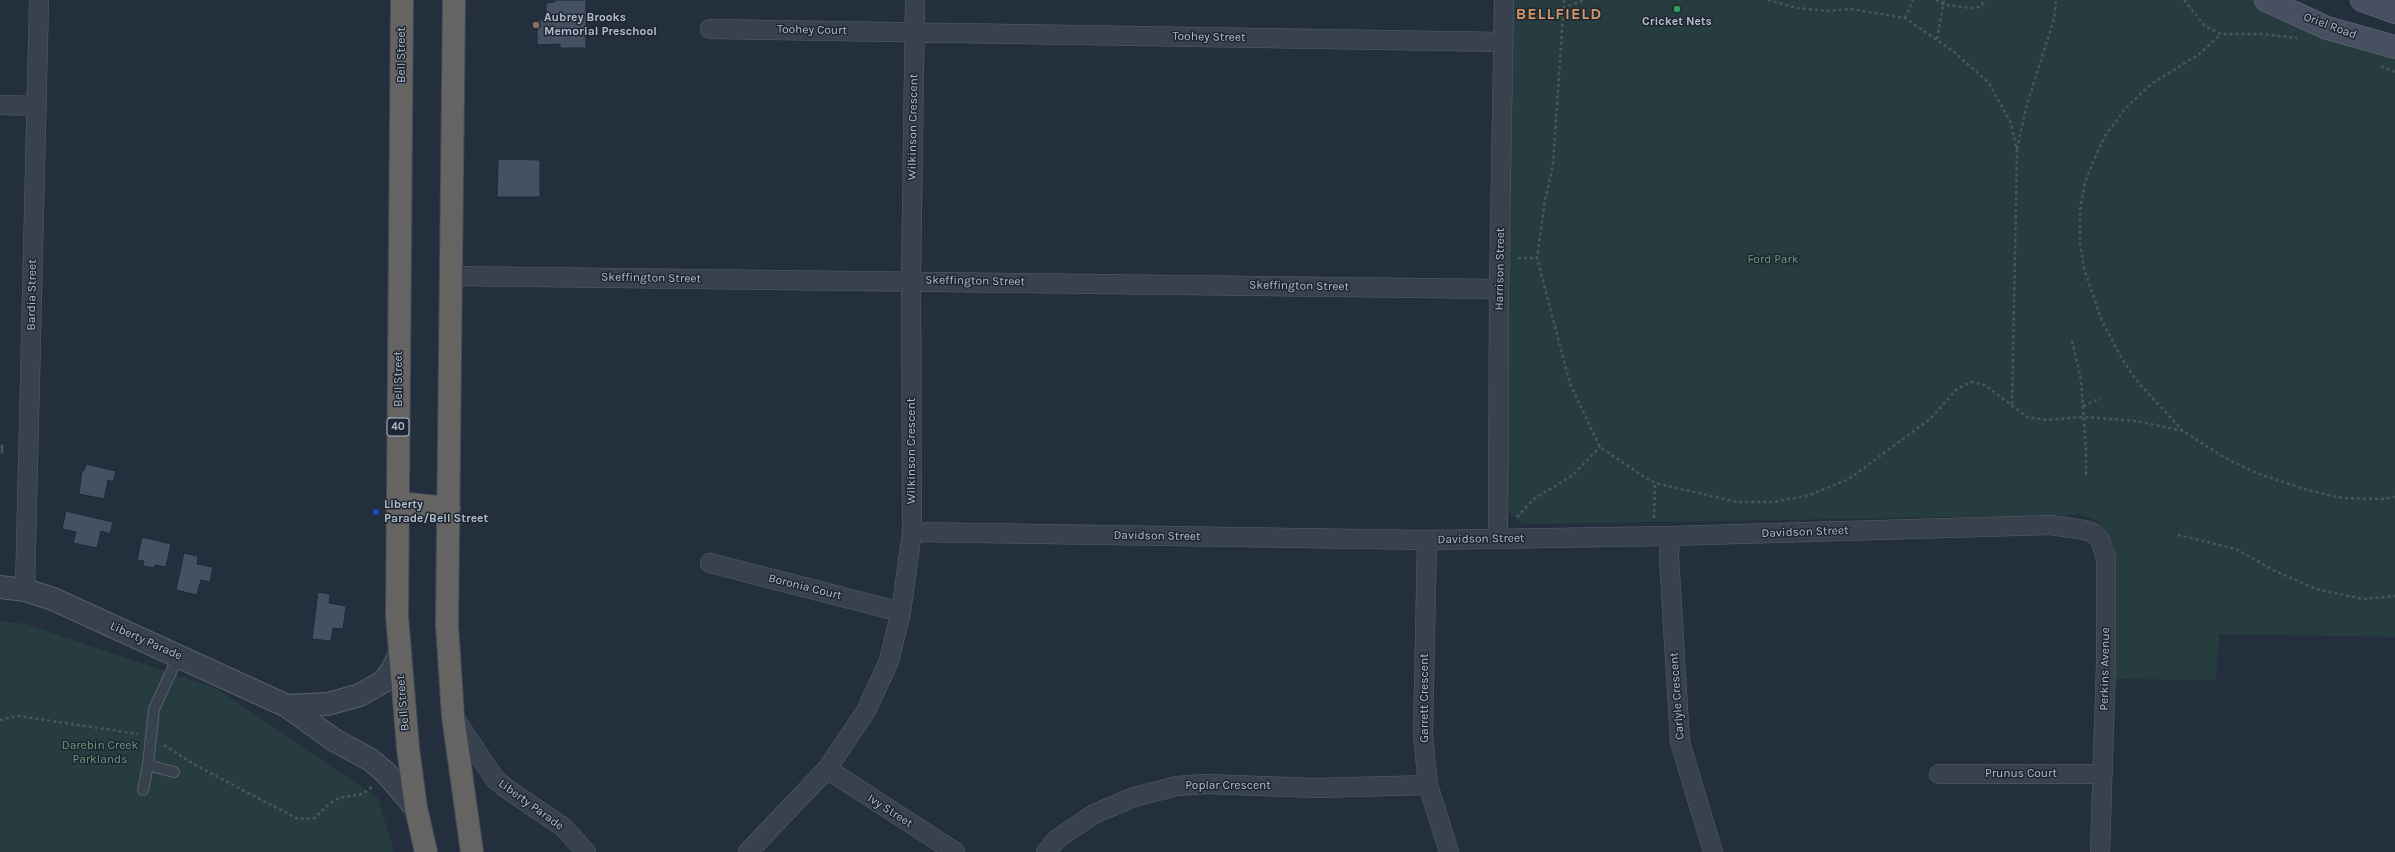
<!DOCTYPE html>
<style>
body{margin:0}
canvas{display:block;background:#242f3e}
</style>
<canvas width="2395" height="852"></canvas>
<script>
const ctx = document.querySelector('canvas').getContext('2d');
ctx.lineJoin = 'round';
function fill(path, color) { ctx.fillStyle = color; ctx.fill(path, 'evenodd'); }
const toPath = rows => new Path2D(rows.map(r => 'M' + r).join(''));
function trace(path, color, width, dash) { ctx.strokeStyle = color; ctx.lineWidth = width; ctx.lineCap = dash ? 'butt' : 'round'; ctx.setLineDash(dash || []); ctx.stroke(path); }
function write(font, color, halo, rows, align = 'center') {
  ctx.font = font + ' Karla,sans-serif'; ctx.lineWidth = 3; ctx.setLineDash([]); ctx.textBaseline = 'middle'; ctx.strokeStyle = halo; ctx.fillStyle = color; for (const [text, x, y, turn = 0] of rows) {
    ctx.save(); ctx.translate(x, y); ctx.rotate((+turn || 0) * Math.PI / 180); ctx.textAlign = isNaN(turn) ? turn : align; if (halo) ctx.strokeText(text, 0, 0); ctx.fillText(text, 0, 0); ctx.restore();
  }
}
const green = toPath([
 [1511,0,2257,0,2395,52,2395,637,2219,634,2216,680,2115,679,2114,546,2100,522,2083,515,1523,524,1511,515,1505,502],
 [0,621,26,624,217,689,378,798,394,852,0,852]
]);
const building = toPath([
 [555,0,586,0,586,48,560,48,560,44,537,45,537,20,546,20,546,3,555,2,555,0],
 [498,159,540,160,540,197,497,197,498,159],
 [0,444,4,444,4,454,0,454,0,444],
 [86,464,116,471,113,482,108,480,104,499,79,494,82,470,84,471,86,464],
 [66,511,113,522,110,534,101,531,97,548,73,543,76,532,62,529,66,511],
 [142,537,171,544,166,567,155,565,154,568,143,566,144,561,137,560,142,537],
 [184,553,198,556,197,564,213,567,210,582,201,580,197,595,176,590,184,553],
 [318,592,330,594,329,603,346,606,343,629,333,628,331,641,312,639,318,592]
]);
const path = toPath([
 [1564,0,1553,165,1545,200,1537,258,1570,384,1600,447,1643,476,1655,483,1737,502,1773,502,1810,495,1849,479,1930,419,1957,389,1971,382,1985,385,2027,417,2047,420,2083,417,2137,421,2183,431,2225,458,2259,474,2307,490,2342,498,2382,499,2395,497],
 [1768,0,1797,8,1828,11,1851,9,1905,18,1954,52,1989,83,2011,123,2017,152,2012,407],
 [1936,0,1945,5,1972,8,1979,7,1986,0],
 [2184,0,2205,26,2221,34,2262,34,2297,38],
 [1563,8,1584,0],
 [1523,18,1562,16],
 [1905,18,1913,0],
 [1937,39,1944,0],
 [2381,66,2395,72],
 [2017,149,2027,104,2054,19,2056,0],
 [1518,258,1537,258],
 [2072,341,2081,379,2086,451,2086,476],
 [2083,406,2101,398],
 [2183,431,2136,380,2121,357,2102,321,2084,269,2080,243,2080,210,2085,182,2093,162,2105,136,2125,109,2151,84,2198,55,2221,34],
 [1517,517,1534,499,1573,475,1600,447],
 [1654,518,1655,483],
 [2178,535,2236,549,2275,571,2316,589,2363,599,2395,596],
 [0,720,18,716,138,734],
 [164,745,195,765,298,819,315,818,329,804,339,798,362,794,372,787]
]);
const service = toPath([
 [148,765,174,772],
 [143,790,148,765,154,709,173,668,176,655]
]);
const minor = toPath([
 [710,29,1504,42],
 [0,105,37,106],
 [451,276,1499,289],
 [912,532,1427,540,1670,536,2051,525,2085,530,2094,533,2100,540,2106,558,2106,663,2100,852],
 [1670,536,1669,557,1680,742,1713,852],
 [1498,538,1499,289,1504,0],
 [1427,540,1423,735,1428,785,1449,852],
 [710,563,901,612],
 [25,590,39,0],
 [453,716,495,779,507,789,563,827,586,852],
 [827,769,955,852],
 [1939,774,2103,774],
 [748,852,827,769,866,711,889,661,901,612,912,532,911,281,915,0],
 [1046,852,1057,839,1094,814,1134,797,1177,786,1205,784,1316,788,1428,785]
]);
const tertiary = toPath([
 [0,587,25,590,53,599,287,706,334,740,371,760,386,773,416,808],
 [287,706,328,704,360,695,384,681,392,670,399,656]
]);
const secondary = toPath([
 [2266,0,2327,28,2395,47],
 [2362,0,2395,12]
]);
const trunk = toPath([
 [402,0,397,616,408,748,416,808,426,852],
 [454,0,447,625,453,716,472,852],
 [398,503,449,508]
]);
const markers = [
 [1677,9,4,"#2e9e5b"],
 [536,25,4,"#8d6e63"],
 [376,512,4,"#1a4fb4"]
];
const shields = [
 [398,427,22]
];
const shieldNames = [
 ["40",398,427]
];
const poiNames = [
 ["Aubrey Brooks",544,18],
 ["Memorial Preschool",544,32],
 ["Cricket Nets",1677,22,"center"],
 ["Liberty",384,505],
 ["Parade/Bell Street",384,519]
];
const streetNames = [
 ["Oriel Road",2330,26,20],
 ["Toohey Court",812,30,1],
 ["Toohey Street",1209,37,1],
 ["Bell Street",402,55,-90],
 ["Wilkinson Crescent",913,127,-89],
 ["Harrison Street",1500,269,-89],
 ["Skeffington Street",651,278,1],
 ["Skeffington Street",975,281,1],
 ["Skeffington Street",1299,286,1],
 ["Bardia Street",32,295,-89],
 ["Bell Street",399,379,-90],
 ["Wilkinson Crescent",912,451,-90],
 ["Davidson Street",1805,532,-2],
 ["Davidson Street",1157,536,1],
 ["Davidson Street",1481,539,-1],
 ["Boronia Court",805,587,14],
 ["Liberty Parade",146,641,24],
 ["Perkins Avenue",2105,669,-89],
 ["Carlyle Crescent",1677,696,-94],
 ["Garrett Crescent",1425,698,-90],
 ["Bell Street",403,703,-95],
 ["Prunus Court",2021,774],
 ["Poplar Crescent",1228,786],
 ["Liberty Parade",531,805,36],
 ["Ivy Street",890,811,33]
];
const parkNames = [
 ["Ford Park",1773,260],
 ["Darebin Creek",100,746],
 ["Parklands",100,760]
];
const districtNames = [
 ["BELLFIELD",1559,14]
];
fill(green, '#263c3f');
fill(building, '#455162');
trace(building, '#1f2835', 1);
trace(service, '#565f6c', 12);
trace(minor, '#565f6c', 20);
trace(tertiary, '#565f6c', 24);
trace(secondary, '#565f6c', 24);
trace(trunk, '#434c59', 24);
trace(path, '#44595c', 2.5, [3, 3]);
trace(service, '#38414e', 10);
trace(minor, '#38414e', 19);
trace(tertiary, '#38414e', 22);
trace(secondary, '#465061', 22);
trace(trunk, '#656462', 22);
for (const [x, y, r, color] of markers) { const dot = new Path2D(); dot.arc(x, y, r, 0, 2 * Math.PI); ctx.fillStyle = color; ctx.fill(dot); trace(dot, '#1d2633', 1.5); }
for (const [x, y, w] of shields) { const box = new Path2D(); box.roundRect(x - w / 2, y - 9, w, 18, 3); ctx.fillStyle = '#1d2633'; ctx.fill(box); trace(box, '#b4bcc9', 1); }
write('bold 11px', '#b4bcc9', null, shieldNames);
write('bold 12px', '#b4bcc9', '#1d2633', poiNames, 'left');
write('12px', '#b4bcc9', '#1d2633', streetNames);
write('12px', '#6b9a76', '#1d2633', parkNames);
ctx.letterSpacing = '1px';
write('bold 16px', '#d59563', '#1d2633', districtNames);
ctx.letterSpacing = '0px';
</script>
